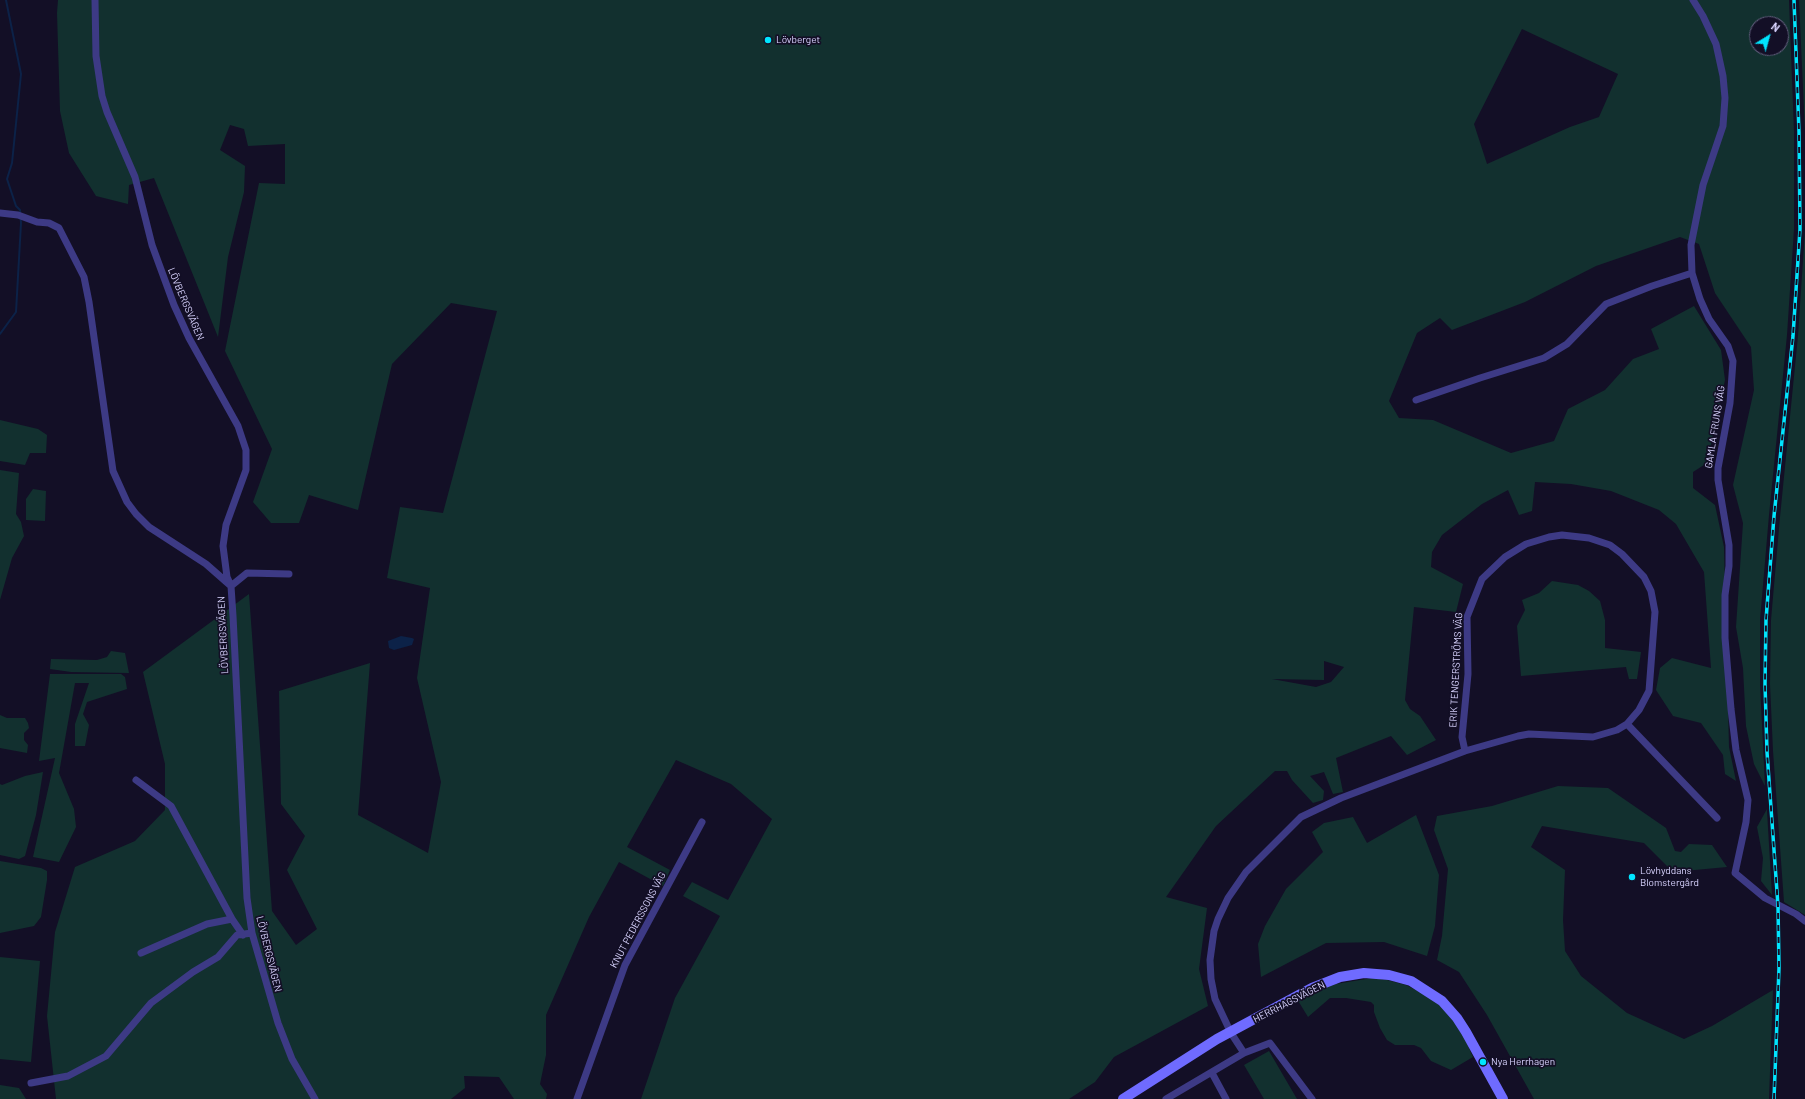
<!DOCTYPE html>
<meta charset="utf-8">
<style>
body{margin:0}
#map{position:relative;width:1805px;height:1099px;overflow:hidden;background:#130f26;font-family:Barlow,sans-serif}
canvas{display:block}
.north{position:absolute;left:1749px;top:16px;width:40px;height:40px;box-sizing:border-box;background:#130f26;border:1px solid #625e7d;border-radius:50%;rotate:37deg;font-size:11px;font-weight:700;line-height:16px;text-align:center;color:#d9d4ff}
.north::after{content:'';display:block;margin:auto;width:14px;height:18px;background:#00e5ff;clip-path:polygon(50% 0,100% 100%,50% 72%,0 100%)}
</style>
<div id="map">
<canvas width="1805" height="1099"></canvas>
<div class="north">N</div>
</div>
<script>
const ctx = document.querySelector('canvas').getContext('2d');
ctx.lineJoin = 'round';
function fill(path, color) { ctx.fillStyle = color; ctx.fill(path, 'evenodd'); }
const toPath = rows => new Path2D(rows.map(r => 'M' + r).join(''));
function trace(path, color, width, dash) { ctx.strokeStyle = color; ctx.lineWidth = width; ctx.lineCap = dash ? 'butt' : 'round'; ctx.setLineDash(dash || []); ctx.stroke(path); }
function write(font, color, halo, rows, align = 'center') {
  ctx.font = font + ' Barlow,sans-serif'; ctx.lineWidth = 3.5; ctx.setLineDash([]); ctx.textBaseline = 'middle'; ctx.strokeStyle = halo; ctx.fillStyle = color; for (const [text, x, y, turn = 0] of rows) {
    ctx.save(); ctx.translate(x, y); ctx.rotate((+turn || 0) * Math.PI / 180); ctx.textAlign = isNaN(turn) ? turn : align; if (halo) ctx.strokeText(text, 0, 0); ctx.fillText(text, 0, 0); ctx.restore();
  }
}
const green = toPath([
 [58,0,1789,0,1794,132,1794,229,1787,335,1769,515,1760,620,1760,684,1765,786,1754,764,1746,726,1743,668,1736,627,1743,523,1733,485,1754,390,1751,347,1715,293,1699,244,1680,237,1596,266,1525,302,1452,330,1440,318,1417,333,1389,401,1399,418,1433,420,1511,453,1554,441,1568,409,1605,390,1633,359,1659,349,1651,329,1694,306,1721,350,1725,380,1707,463,1693,472,1693,488,1715,505,1724,547,1729,747,1736,781,1725,774,1723,755,1701,723,1673,716,1656,690,1660,668,1672,658,1711,668,1704,572,1676,524,1659,510,1611,491,1571,484,1535,482,1532,511,1519,515,1508,490,1482,504,1442,535,1432,552,1431,567,1463,584,1456,612,1414,607,1405,700,1410,709,1420,716,1436,740,1407,755,1391,736,1336,758,1343,792,1333,794,1324,772,1310,776,1324,791,1323,800,1313,803,1292,780,1287,771,1275,771,1216,826,1166,897,1207,908,1199,969,1208,1006,1114,1057,1095,1082,1069,1099,641,1099,675,998,720,916,683,896,692,882,728,900,772,819,731,784,676,760,627,847,670,870,663,886,619,862,589,917,546,1015,546,1055,540,1084,547,1094,546,1099,514,1099,499,1077,464,1076,465,1088,451,1099,56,1099,47,1016,55,932,75,867,135,841,165,810,165,764,143,672,249,594,272,911,296,945,317,929,287,870,305,836,281,804,279,691,370,663,358,815,428,853,441,782,417,678,430,588,387,578,400,507,443,513,497,311,451,303,392,364,358,510,309,495,299,523,271,523,253,502,272,449,225,351,259,183,285,184,285,144,248,146,244,129,230,125,220,150,245,166,244,192,228,257,218,337,154,178,129,185,128,204,96,196,69,153,60,111,57,13],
 [1757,24,1781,24,1781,48,1757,48],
 [1522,29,1618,74,1599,117,1570,127,1487,164,1474,124],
 [1324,661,1344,667,1331,682,1316,687,1272,679,1324,680],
 [1799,0,1805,0,1805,203,1805,132],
 [1805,230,1805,915,1784,902,1773,751,1770,684,1771,620,1780,517,1798,336],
 [0,420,38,429,47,435,46,453,30,453,25,465,0,461],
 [0,470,19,473,16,514,21,522,24,536,12,558,0,600],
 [33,489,46,491,45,521,26,520,26,499],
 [1552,581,1578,585,1589,591,1600,601,1605,620,1605,648,1641,652,1637,679,1629,679,1626,667,1521,676,1517,626,1525,610,1522,600,1539,593],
 [111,651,125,653,129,673,71,672,50,669,51,659,97,660,107,657],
 [50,674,121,674,125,677,127,689,87,702,83,714,89,725,85,746,75,746,75,724,89,683,75,683,59,773,74,809,76,827,59,862,33,857,55,758,39,761],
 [0,715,7,718,25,718,28,723,29,728,24,733,24,740,28,745,27,753,0,748],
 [43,772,36,815,25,856,19,859,0,855,0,784,2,785,25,776],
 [1558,786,1608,788,1666,828,1675,851,1681,852,1689,844,1712,845,1727,867,1673,872,1644,843,1542,826,1531,847,1565,870,1563,920,1565,951,1581,976,1627,1013,1684,1039,1712,1026,1773,990,1769,1099,1534,1099,1487,1015,1459,972,1437,960,1442,936,1448,869,1434,830,1437,816,1492,806],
 [1767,809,1767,811,1772,895,1761,881,1763,858,1757,827],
 [1416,815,1439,875,1435,926,1427,956,1384,942,1326,943,1261,977,1258,944,1265,926,1286,889,1323,852,1312,832,1324,823,1353,817,1367,843],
 [0,861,41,868,47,871,47,880,41,917,34,926,0,933],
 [0,957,40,961,31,1062,0,1059],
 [1372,978,1387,980,1406,985,1432,998,1447,1011,1464,1037,1473,1057,1451,1070,1431,1061,1421,1048,1414,1045,1395,1045,1387,1040,1380,1028,1374,1012,1374,1005,1371,1002,1346,998,1330,998,1308,1017,1297,999,1336,984],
 [1269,1051,1297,1099,1264,1099,1244,1065],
 [0,1085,19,1088,26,1099,0,1099]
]);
const water = toPath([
 [401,636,412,638,414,639,412,645,394,650,389,648,388,641]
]);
const stream = toPath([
 [0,334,16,312,21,223,20,210,16,206,7,179,12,163,21,74,6,0]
]);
const street = toPath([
 [95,0,96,56,102,96,107,112,135,177,152,245,174,305,189,338,238,426,246,450,246,470,226,525,223,546,227,577,231,586,233,616,247,898,252,933,278,1023,292,1059,315,1099],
 [1693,0,1703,16,1716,44,1723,76,1725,98,1723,126,1703,185,1691,245,1692,273,1700,299,1709,319,1728,346,1733,361,1730,403,1718,468,1718,480,1729,545,1729,566,1725,595,1725,638,1731,709,1736,750,1748,800,1746,822,1735,873,1765,898,1796,914,1805,921],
 [0,213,18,215,37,222,49,223,59,228,84,277,89,302,113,471,127,502,136,514,149,527,206,564,231,586,247,573,289,574],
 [1416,400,1480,378,1544,358,1567,344,1606,304,1652,286,1692,273],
 [1627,724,1717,818],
 [136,780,171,806,232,919,243,935],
 [141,953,207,924,232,919],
 [1244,1053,1231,1033,1215,999,1211,979,1210,960,1214,931,1218,919,1228,898,1246,872,1301,817,1341,798,1465,751,1518,736,1529,734,1593,737,1617,730,1627,724,1639,710,1649,691,1655,612,1651,591,1644,577,1622,554,1610,545,1589,538,1562,535,1549,537,1526,544,1505,557,1482,579,1467,617,1468,674,1462,737,1465,751],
 [1212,1073,1226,1099],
 [31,1083,68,1076,106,1056,151,1003,193,972,218,957,237,935,252,933],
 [577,1099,625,965,702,822],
 [1166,1099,1244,1053,1270,1043,1312,1099]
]);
const secondary = toPath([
 [1123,1099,1217,1039,1312,988,1340,977,1364,973,1389,975,1411,981,1442,1001,1457,1018,1466,1032,1503,1099]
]);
const rail = toPath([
 [1774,1099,1779,968,1778,906,1767,752,1765,684,1766,620,1774,516,1793,336,1800,229,1799,132,1794,0]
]);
const markers = [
 [768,40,4,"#00e5ff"],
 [1632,877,4,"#00e5ff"],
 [1483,1062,4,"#00e5ff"]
];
const poiNames = [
 ["Lövberget",776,40],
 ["Lövhyddans",1640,871],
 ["Blomstergård",1640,883],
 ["Nya Herrhagen",1491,1062]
];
const streetNames = [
 ["LÖVBERGSVÄGEN",186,304,67],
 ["GAMLA FRUNS VÄG",1715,427,-81],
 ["LÖVBERGSVÄGEN",223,635,-93],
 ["ERIK TENGERSTRÖMS VÄG",1456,670,-87],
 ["KNUT PEDERSSONS VÄG",638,920,-62],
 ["LÖVBERGSVÄGEN",269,954,76],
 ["HERRHAGSVÄGEN",1289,1002,-27]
];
fill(green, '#12302f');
fill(water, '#0c2248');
trace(stream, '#0c2248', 2);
trace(street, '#3d3a85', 7);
trace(secondary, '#6f6bff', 10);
trace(rail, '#00e5ff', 3.5);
trace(rail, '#130f26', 2, [6]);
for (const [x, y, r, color] of markers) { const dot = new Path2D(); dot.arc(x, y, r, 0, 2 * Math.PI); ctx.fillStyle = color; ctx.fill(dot); trace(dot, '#130f26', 1.5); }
write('10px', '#d9d4ff', '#130f26', poiNames, 'left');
write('10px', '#d9d4ff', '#130f26', streetNames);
</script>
